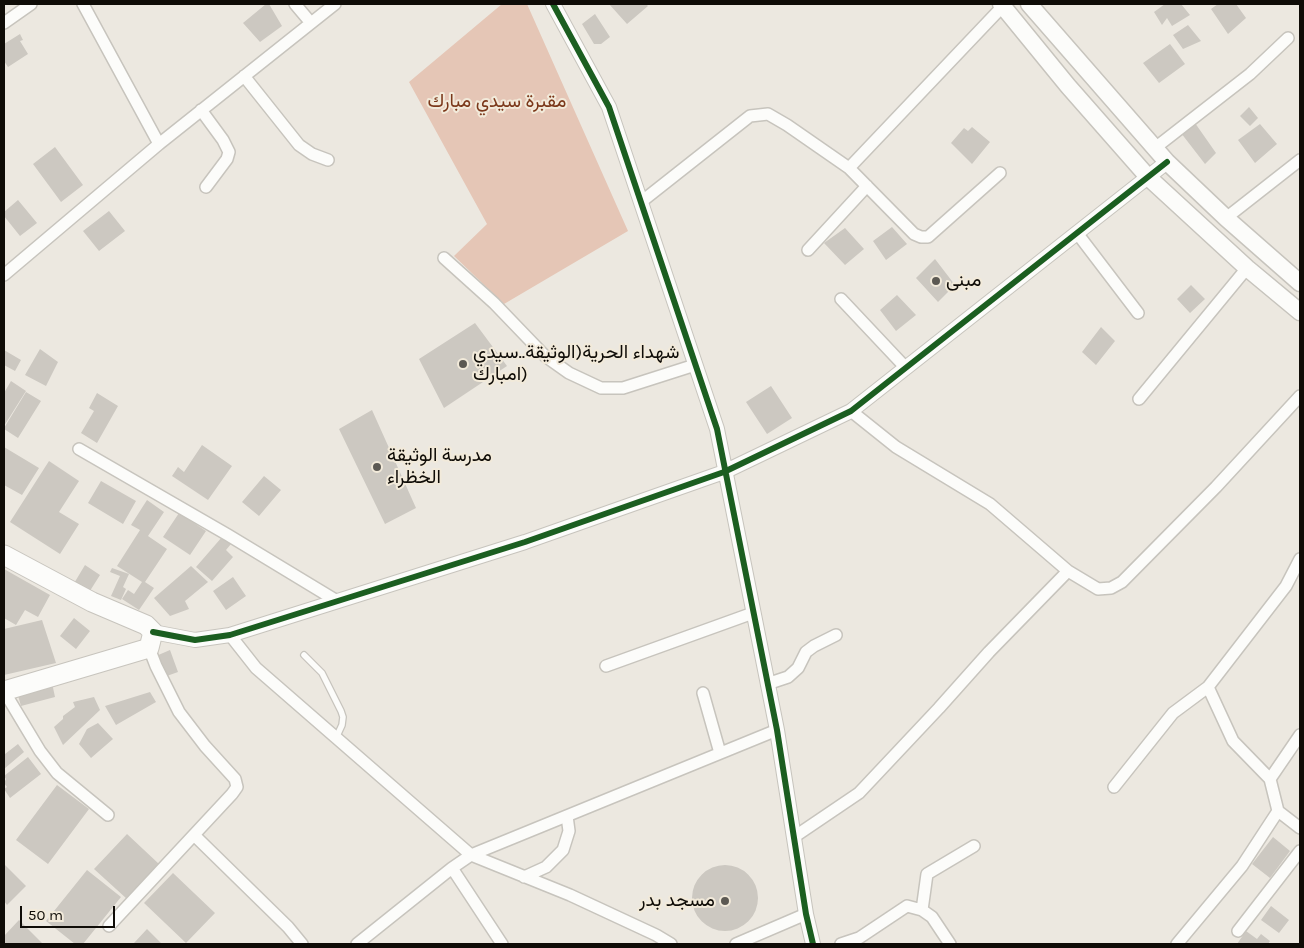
<!DOCTYPE html>
<meta charset="utf-8">
<style>
body{margin:0}
#map{position:relative;width:1304px;height:948px;overflow:hidden;background:#ece8e0;font-family:Karla,sans-serif}
canvas{display:block}
.frame{position:absolute;inset:0;border:5px solid #0f0c07;pointer-events:none}
.scale{position:absolute;left:20px;top:906px;width:95px;height:22px;box-sizing:border-box;border:2px solid #0f0c07;border-top:0;padding-left:6px;font-size:15px;line-height:18px;white-space:nowrap;color:#0f0c07;-webkit-text-stroke:4px #f2eada;paint-order:stroke}
</style>
<div id="map">
<canvas width="1304" height="948"></canvas>
<div class="frame"></div>
<div class="scale">50 m</div>
</div>
<script>
const ctx = document.querySelector('canvas').getContext('2d');
ctx.lineJoin = 'round';
function fill(path, color) { ctx.fillStyle = color; ctx.fill(path, 'evenodd'); }
const toPath = rows => new Path2D(rows.map(r => 'M' + r).join(''));
function trace(path, color, width, dash) { ctx.strokeStyle = color; ctx.lineWidth = width; ctx.lineCap = dash ? 'butt' : 'round'; ctx.setLineDash(dash || []); ctx.stroke(path); }
function write(font, color, halo, rows, align = 'center') {
  ctx.font = font + ' Karla,Vazirmatn,sans-serif'; ctx.lineWidth = 4; ctx.setLineDash([]); ctx.textBaseline = 'middle'; ctx.strokeStyle = halo; ctx.fillStyle = color; for (const [text, x, y, turn = 0] of rows) {
    ctx.save(); ctx.translate(x, y); ctx.rotate((+turn || 0) * Math.PI / 180); ctx.textAlign = isNaN(turn) ? turn : align; if (halo) ctx.strokeText(text, 0, 0); ctx.fillText(text, 0, 0); ctx.restore();
  }
}
const green = toPath([
 [502,4,527,4,628,231,504,304,454,256,487,224,409,82]
]);
const building = toPath([
 [266,4,269,4,282,26,260,42,243,23],
 [609,4,646,4,648,6,627,24],
 [1165,4,1181,4,1190,15,1172,26,1167,18,1162,25,1154,12],
 [1218,4,1236,4,1246,18,1228,34,1211,9],
 [595,14,610,37,601,44,594,44,582,24],
 [1188,25,1201,41,1183,49,1173,35],
 [20,34,23,40,20,41,28,54,8,67,4,61,4,44],
 [1170,44,1185,64,1159,83,1143,63],
 [1249,107,1258,118,1250,126,1240,116],
 [1195,123,1216,153,1205,164,1181,133],
 [1260,124,1277,144,1255,163,1238,140],
 [972,127,990,142,972,164,951,143,964,128,968,131],
 [55,147,83,185,61,202,33,164],
 [18,200,37,223,20,236,4,216,4,212],
 [109,211,125,231,99,251,83,231],
 [892,227,907,244,886,260,873,241],
 [845,228,864,249,845,265,824,243],
 [935,259,955,285,938,302,916,278],
 [1191,285,1205,299,1190,313,1177,299],
 [897,295,916,315,896,331,880,310],
 [475,323,507,366,444,408,419,359],
 [1101,327,1115,341,1096,365,1082,352],
 [40,349,58,362,46,386,25,375],
 [4,350,21,360,15,371,4,365],
 [11,381,26,391,4,426,4,393],
 [771,386,792,418,767,434,746,402],
 [26,392,41,401,18,438,4,429,4,428],
 [97,393,118,406,97,443,81,433,94,411,89,408],
 [372,410,416,508,385,524,339,429],
 [202,445,232,466,208,500,172,476,178,467,184,472],
 [4,447,39,468,22,495,4,485],
 [49,461,79,481,59,512,79,524,60,554,10,522],
 [264,476,281,490,259,516,242,502],
 [101,481,136,501,123,524,88,503],
 [147,500,164,512,148,536,167,549,145,582,154,588,139,610,122,599,128,590,134,594,142,582,117,566,140,530,131,525],
 [179,513,206,531,190,555,163,537],
 [222,537,231,544,226,550,233,557,212,581,196,567],
 [85,565,100,575,88,594,73,585],
 [191,566,208,582,185,601,189,609,170,616,154,598],
 [112,568,129,574,123,587,126,589,121,600,111,596,120,576,110,572],
 [4,569,50,595,38,617,25,610,16,625,4,618],
 [233,577,246,596,226,610,213,591],
 [74,618,90,631,76,649,60,636],
 [42,620,56,663,4,675,4,629],
 [170,650,178,672,164,677,156,656],
 [52,683,55,697,21,706,17,692],
 [150,692,156,702,116,725,105,706],
 [94,697,100,710,63,745,54,727,63,719,63,716,75,707,73,702],
 [98,723,113,739,91,758,79,744,87,729],
 [18,744,24,752,4,769,4,751,5,754],
 [28,757,41,774,10,798,4,789,7,787,4,783,6,779,4,776],
 [57,785,89,809,48,864,16,840],
 [127,834,159,864,127,899,94,869],
 [1273,837,1290,851,1270,878,1252,864],
 [4,864,26,886,7,905,4,901],
 '692 898a33 33 0 1 1 66 0a33 33 0 1 1-66 0Z',
 [87,870,121,897,83,944,75,944,46,921],
 [173,873,215,913,186,943,144,903],
 [1271,906,1289,920,1279,933,1261,920],
 [19,920,43,944,4,944,4,936],
 [147,929,162,944,135,944,134,943],
 [1246,931,1257,939,1261,934,1270,941,1268,944,1237,944]
]);
const service = toPath([
 [304,655,322,673,341,711,343,717,342,725,336,738]
]);
const minor = toPath([
 [83,4,159,144],
 [295,4,311,23],
 [4,23,31,4],
 [244,76,299,145,312,154,328,160],
 [201,110,223,140,229,152,227,159,206,187],
 [1155,148,1250,74,1288,38],
 [849,168,1003,6],
 [641,202,750,116,768,114,787,125,849,168,914,234,921,237,928,237,1000,173],
 [1226,218,1300,160],
 [1077,233,1138,313],
 [808,250,867,186],
 [444,258,494,303,545,356,569,373,601,388,623,388,695,365],
 [4,275,159,144,335,4],
 [841,299,906,368],
 [1139,399,1247,268],
 [851,411,896,447,990,504,1068,571,1098,589,1111,588,1122,582,1216,487,1300,396],
 [79,449,228,535,337,601],
 [1300,559,1286,586,1208,687,1233,741,1270,779,1278,811,1300,828],
 [230,635,256,668,471,855,570,895,656,935,671,944],
 [606,666,753,613],
 [767,684,788,677,798,668,806,652,814,646,836,635],
 [4,691,40,751,57,773,108,815],
 [703,693,720,753],
 [1270,779,1300,735],
 [1114,787,1173,713,1208,687],
 [194,835,288,927,302,944],
 [794,837,859,793,939,708,989,652,1068,571],
 [452,868,502,944],
 [524,877,546,867,563,850,569,831,567,816],
 [922,910,927,874,974,846],
 [109,926,232,794,237,787,235,779,205,746,179,712,156,666,149,648],
 [1238,931,1300,851],
 [357,944,452,868,471,855,777,730],
 [736,944,806,914],
 [841,944,859,938,907,906,922,910,932,917,950,944],
 [1177,944,1242,866,1278,811]
]);
const tertiary = toPath([
 [553,4,609,107,717,429,777,730,806,914,813,944],
 [153,632,195,640,230,635,525,542,724,472,851,411,1167,162]
]);
const secondary = toPath([
 [1001,4,1068,86,1148,177,1247,268,1300,312],
 [1029,4,1167,162,1226,218,1300,283]
]);
const primary = toPath([
 [4,555,92,602,146,625,153,632,149,648,4,691]
]);
const cycleway = toPath([
 [553,4,609,107,717,429,777,730,806,914,813,944],
 [153,632,195,640,230,635,525,542,724,472,851,411,1167,162]
]);
const markers = [
 [936,281,5,"#5c5953"],
 [463,364,5,"#5c5953"],
 [377,467,5,"#5c5953"],
 [725,901,5,"#5c5953"]
];
const parkNames = [
 ["مقبرة سيدي مبارك",497,102]
];
const poiNames = [
 ["مبنى",946,281],
 ["شهداء الحرية(الوثيقة..سيدي",473,353],
 ["امبارك)",473,375],
 ["مدرسة الوثيقة",387,456],
 ["الخظراء",387,478],
 ["مسجد بدر",715,901,"right"]
];
fill(green, '#e5c6b6');
fill(building, '#ccc8c1');
trace(service, '#c7c4bd', 8);
trace(minor, '#c7c4bd', 14);
trace(tertiary, '#c7c4bd', 16);
trace(secondary, '#c7c4bd', 19);
trace(primary, '#c7c4bd', 21);
trace(service, '#fcfcfa', 5.5);
trace(minor, '#fcfcfa', 11);
trace(tertiary, '#fcfcfa', 14);
trace(secondary, '#fcfcfa', 16);
trace(primary, '#fcfcfa', 19);
trace(cycleway, '#1b5e20', 6);
for (const [x, y, r, color] of markers) { const dot = new Path2D(); dot.arc(x, y, r, 0, 2 * Math.PI); ctx.fillStyle = color; ctx.fill(dot); trace(dot, '#f2eada', 2); }
write('19px', '#7b381a', '#f2eada', parkNames);
write('19px', '#0f0c07', '#f2eada', poiNames, 'left');
</script>
